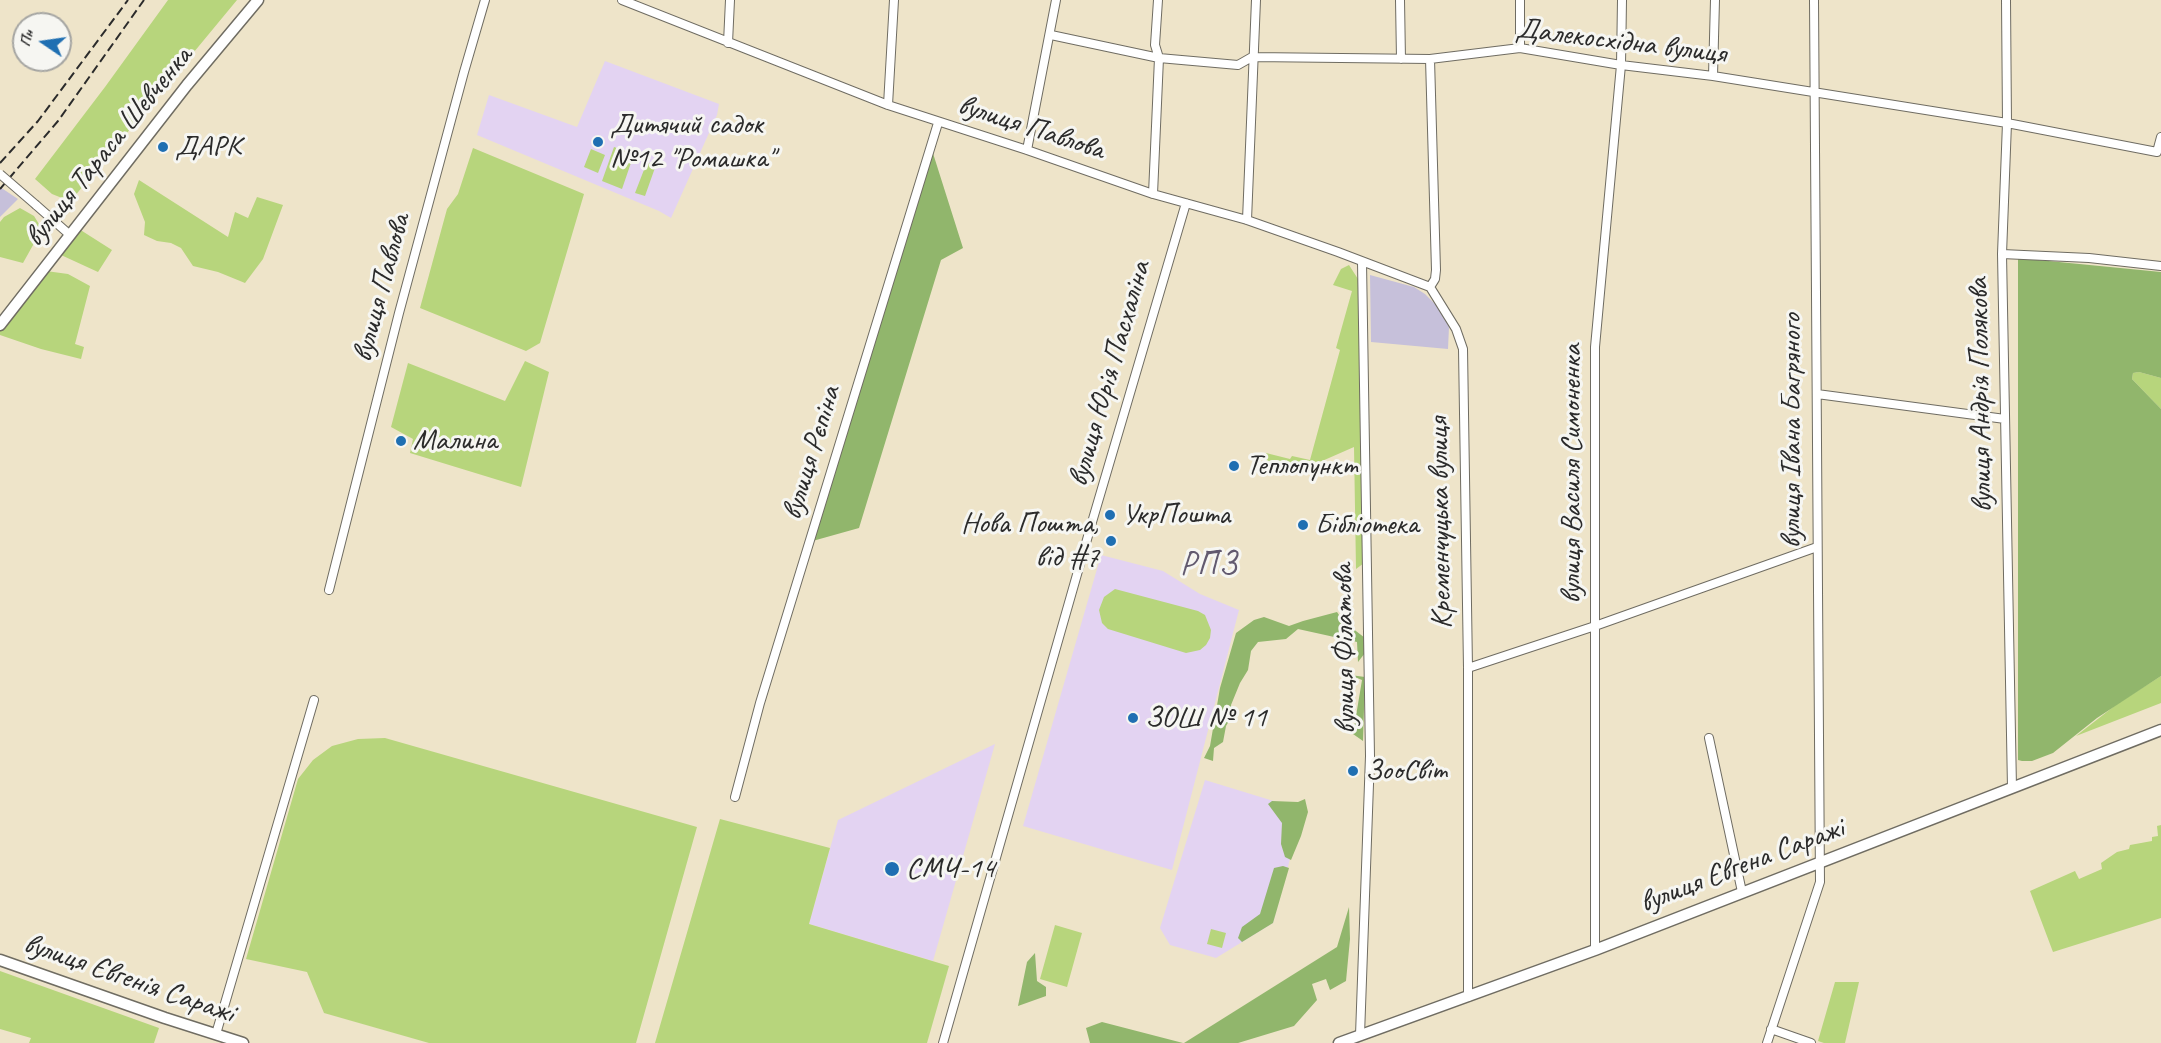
<!DOCTYPE html>
<meta charset="utf-8">
<style>
body{margin:0}
#map{position:relative;width:2161px;height:1043px;overflow:hidden;background:#eee4c9;font-family:Caveat,sans-serif}
canvas{display:block}
.north{position:absolute;left:12px;top:12px;width:60px;height:60px;box-sizing:border-box;background:#f6f6f2;border:2px solid #a5a5a2;border-radius:50%;rotate:283deg;font-size:16px;font-weight:700;line-height:24px;text-align:center;color:#2b2b2b}
.north::after{content:'';display:block;margin:auto;width:21px;height:27px;background:#1f6fb2;clip-path:polygon(50% 0,100% 100%,50% 72%,0 100%)}
</style>
<div id="map">
<canvas width="2161" height="1043"></canvas>
<div class="north">Пн</div>
</div>
<script>
const ctx = document.querySelector('canvas').getContext('2d');
ctx.lineJoin = 'round';
function fill(path, color) { ctx.fillStyle = color; ctx.fill(path, 'evenodd'); }
const toPath = rows => new Path2D(rows.map(r => 'M' + r).join(''));
function trace(path, color, width, dash) { ctx.strokeStyle = color; ctx.lineWidth = width; ctx.lineCap = dash ? 'butt' : 'round'; ctx.setLineDash(dash || []); ctx.stroke(path); }
function write(font, color, halo, rows, align = 'center') {
  ctx.font = font + ' Caveat,sans-serif'; ctx.lineWidth = 6; ctx.setLineDash([]); ctx.textBaseline = 'middle'; ctx.strokeStyle = halo; ctx.fillStyle = color; for (const [text, x, y, turn = 0] of rows) {
    ctx.save(); ctx.translate(x, y); ctx.rotate((+turn || 0) * Math.PI / 180); ctx.textAlign = isNaN(turn) ? turn : align; if (halo) ctx.strokeText(text, 0, 0); ctx.fillText(text, 0, 0); ctx.restore();
  }
}
const built = toPath([
 [605,61,719,104,717,115,671,218,659,211,477,135,489,95,577,127],
 [1101,555,1163,571,1200,594,1239,610,1172,870,1023,826],
 [995,744,933,961,809,924,838,820],
 [1205,780,1303,810,1273,923,1216,958,1170,945,1160,928]
]);
const industrial = toPath([
 [0,187,18,199,0,217],
 [1370,275,1414,287,1425,294,1441,310,1449,327,1448,349,1371,342]
]);
const green = toPath([
 [168,0,237,0,74,197,62,198,52,194,35,179,105,87],
 [614,147,634,154,622,189,602,181],
 [473,148,584,194,540,343,526,351,420,308,447,209,458,194],
 [591,149,605,155,598,173,584,167],
 [647,162,656,165,645,196,635,193],
 [139,180,228,237,235,212,248,218,257,197,283,205,263,259,245,283,218,272,193,266,181,248,171,243,157,241,144,235,145,222,134,194],
 [20,208,34,216,42,229,23,263,0,257,0,222,4,217],
 [79,229,112,250,98,272,61,255],
 [1349,265,1358,279,1364,563,1356,569,1354,447,1297,472,1264,464,1266,453,1290,459,1292,456,1310,460,1340,350,1336,348,1352,291,1333,285,1341,269],
 [46,271,68,274,90,286,75,344,84,347,81,359,41,349,0,335,0,328],
 [525,361,549,372,521,487,410,453,413,439,391,427,408,363,505,401],
 [2139,372,2161,378,2161,409,2132,379,2133,373],
 [1115,589,1198,611,1205,615,1211,630,1210,638,1206,645,1200,650,1186,653,1108,629,1102,623,1099,610,1104,597],
 [2161,676,2161,703,2076,736,2117,704],
 [385,738,697,827,636,1043,429,1043,324,1013,307,972,246,959,298,779,313,760,332,746,358,739],
 [720,819,830,848,809,924,949,966,927,1043,655,1043],
 [2161,825,2161,918,2053,952,2030,891,2075,871,2079,879,2102,869,2101,863,2117,852,2129,849,2130,845,2152,841,2152,837,2158,836,2157,826],
 [1055,925,1082,933,1067,987,1040,979],
 [1211,929,1226,933,1222,948,1207,944],
 [0,971,159,1028,154,1043,29,1043,31,1038,0,1029],
 [1835,982,1859,982,1845,1043,1824,1043,1818,1041]
]);
const forest = toPath([
 [931,147,963,248,941,260,859,528,809,542],
 [2018,258,2161,272,2161,378,2139,372,2133,373,2132,379,2161,409,2161,676,2097,718,2053,753,2032,761,2022,761,2018,760],
 [1337,612,1343,621,1365,638,1365,653,1358,662,1357,642,1298,629,1286,639,1258,642,1251,651,1248,670,1240,683,1231,705,1232,716,1226,726,1223,742,1214,748,1213,761,1204,758,1210,746,1220,688,1236,633,1254,620,1264,617,1289,626,1303,621],
 [1350,675,1365,677,1363,741,1353,734,1362,680],
 [1305,799,1308,812,1301,836,1291,860,1285,857,1281,844,1282,823,1268,804,1272,801,1298,802],
 [1283,866,1289,868,1273,923,1242,942,1238,938,1242,927,1260,914,1274,868],
 [1349,907,1350,939,1346,981,1330,990,1326,979,1312,984,1317,1000,1294,1026,1238,1043,1184,1043,1337,947],
 [1035,953,1037,981,1046,987,1046,996,1018,1006,1027,962],
 [1102,1022,1183,1043,1090,1043,1086,1028]
]);
const minor = toPath([
 [622,0,888,105,1027,150,1153,194,1247,220,1338,252,1430,287],
 [1400,0,1401,59],
 [1520,0,1520,48],
 [2006,0,2007,123,2002,254,2012,788],
 [1051,35,1159,58,1238,65,1252,57,1430,59,1520,48,1621,65,1713,76,2007,123,2157,152,2161,137],
 [728,43,730,0],
 [1430,59,1436,270,1435,279,1430,287,1456,329,1463,349,1468,668,1468,997],
 [1713,76,1715,0],
 [888,105,894,0],
 [1027,150,1056,0],
 [1153,194,1159,58,1155,45,1158,0],
 [36,205,70,235],
 [1247,220,1256,0],
 [2002,254,2089,258,2161,266],
 [1817,394,2005,419],
 [329,590,399,313,464,72,485,0],
 [1468,668,1595,626,1817,547],
 [1709,738,1742,892],
 [735,797,760,703,938,123],
 [1595,950,1595,347,1621,65,1622,0],
 [1771,1029,1811,1043],
 [216,1034,314,700],
 [1360,1035,1370,756,1362,262],
 [943,1043,1090,529,1186,203],
 [1767,1043,1820,882,1814,0]
]);
const major = toPath([
 [0,325,187,85,258,0],
 [0,960,165,1018,243,1043],
 [1339,1043,1595,950,2161,730]
]);
const rail = toPath([
 [0,163,38,121,128,0],
 [0,189,58,121,144,0]
]);
const minorBridge = toPath([
 [0,174,36,205]
]);
const markers = [
 [598,142,6,"#1f6fb2"],
 [163,147,6,"#1f6fb2"],
 [401,441,6,"#1f6fb2"],
 [1234,466,6,"#1f6fb2"],
 [1110,515,6,"#1f6fb2"],
 [1303,525,6,"#1f6fb2"],
 [1111,541,6,"#1f6fb2"],
 [1133,718,6,"#1f6fb2"],
 [1353,771,6,"#1f6fb2"],
 [892,869,8,"#1f6fb2"]
];
const streetNames = [
 ["Далекосхідна вулиця",1621,42,7],
 ["вулиця Павлова",1031,128,18],
 ["вулиця Тараса Шевченка",109,147,-51],
 ["вулиця Павлова",382,288,-75],
 ["вулиця Юрія Пасхаліна",1110,374,-74],
 ["вулиця Андрія Полякова",1981,395,-91],
 ["вулиця Івана Багряного",1792,431,-90],
 ["вулиця Рєпіна",812,453,-73],
 ["вулиця Василя Симоненка",1572,474,-90],
 ["Кременчуцька вулиця",1441,523,-91],
 ["вулиця Філатова",1345,649,-91],
 ["вулиця Євгена Саражі",1742,866,-21],
 ["вулиця Євгенія Саражі",129,979,19]
];
const poiNames = [
 ["Дитячий садок",610,125],
 ["№12 \"Ромашка\"",610,159],
 ["ДАРК",175,147],
 ["Малина",413,441],
 ["Теплопункт",1246,466],
 ["УкрПошта",1122,515],
 ["Нова Пошта,",1099,524,"right"],
 ["від #7",1099,558,"right"],
 ["Бібліотека",1315,525],
 ["ЗОШ № 11",1145,718],
 ["ЗооСвiт",1365,771],
 ["СМЧ-14",906,869]
];
const quarterNames = [
 ["РПЗ",1209,565]
];
fill(built, '#e3d3f2');
fill(industrial, '#c6c0da');
fill(green, '#b7d57c');
fill(forest, '#91b66c');
trace(minor, '#6f6c62', 10);
trace(major, '#6f6c62', 13);
trace(minor, '#fff', 8);
trace(major, '#fff', 10);
trace(rail, '#2b2b2b', 2, [9, 4.5]);
trace(minorBridge, '#6f6c62', 10, []);
trace(minorBridge, '#fff', 8);
for (const [x, y, r, color] of markers) { const dot = new Path2D(); dot.arc(x, y, r, 0, 2 * Math.PI); ctx.fillStyle = color; ctx.fill(dot); trace(dot, '#f6f6f2', 2); }
write('30px', '#2b2b2b', '#f6f6f2', streetNames);
write('30px', '#2b2b2b', '#f6f6f2', poiNames, 'left');
ctx.letterSpacing = '1.5px';
write('33px', '#625a6f', '#f6f6f2', quarterNames);
ctx.letterSpacing = '0px';
</script>
